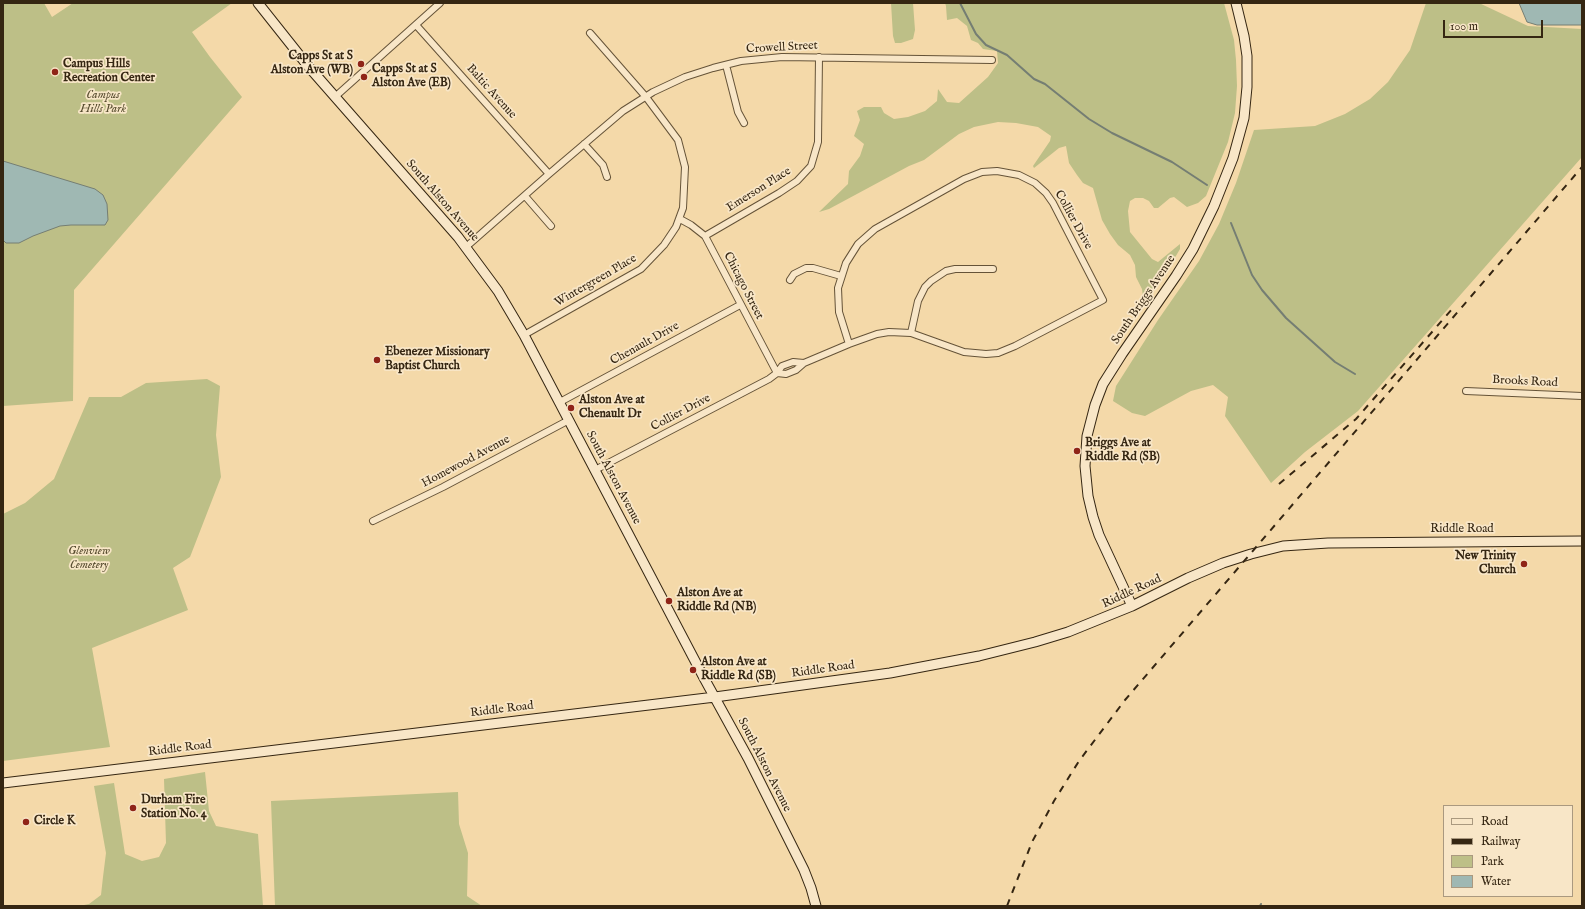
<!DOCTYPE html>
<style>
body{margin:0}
#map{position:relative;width:1585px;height:909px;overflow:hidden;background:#f4d9a9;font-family:"IM FELL English",serif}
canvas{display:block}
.frame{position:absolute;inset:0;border:4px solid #352612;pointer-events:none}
.legend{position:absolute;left:1443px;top:805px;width:130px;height:92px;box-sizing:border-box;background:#f8e6c7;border:1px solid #aa997f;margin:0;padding:5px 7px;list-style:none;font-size:12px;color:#352612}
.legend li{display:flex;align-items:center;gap:8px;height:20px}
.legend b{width:20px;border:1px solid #aa997f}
.scale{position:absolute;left:1443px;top:20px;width:100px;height:18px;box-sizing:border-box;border:2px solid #352612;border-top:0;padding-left:5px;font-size:12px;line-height:14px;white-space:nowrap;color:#352612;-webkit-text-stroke:3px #f8e6c7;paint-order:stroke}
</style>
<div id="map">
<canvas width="1585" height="909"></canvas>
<div class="frame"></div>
<ul class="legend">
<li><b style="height:5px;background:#f8e6c7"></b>Road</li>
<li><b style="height:5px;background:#352612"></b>Railway</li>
<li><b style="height:11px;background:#bdbf87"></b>Park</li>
<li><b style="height:11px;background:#9fb8b3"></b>Water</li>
</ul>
<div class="scale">100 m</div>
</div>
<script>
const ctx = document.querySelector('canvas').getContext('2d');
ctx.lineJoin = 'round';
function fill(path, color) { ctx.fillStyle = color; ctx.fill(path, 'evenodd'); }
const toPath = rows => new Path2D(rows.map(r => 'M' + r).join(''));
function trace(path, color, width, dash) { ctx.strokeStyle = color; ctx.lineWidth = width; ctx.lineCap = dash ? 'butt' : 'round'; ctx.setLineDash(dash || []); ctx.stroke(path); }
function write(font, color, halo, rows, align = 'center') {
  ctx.font = font + ' "IM FELL English",serif'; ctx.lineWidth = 3.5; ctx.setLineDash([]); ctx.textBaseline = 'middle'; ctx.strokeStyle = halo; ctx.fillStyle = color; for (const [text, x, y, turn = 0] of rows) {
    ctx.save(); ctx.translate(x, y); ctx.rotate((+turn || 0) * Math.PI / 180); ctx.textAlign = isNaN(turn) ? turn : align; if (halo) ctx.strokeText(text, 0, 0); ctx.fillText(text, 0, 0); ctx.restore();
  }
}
const green = toPath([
 [3,3,44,3,52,17,73,3,232,3,192,32,210,57,242,97,74,290,73,401,3,406],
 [891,3,913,3,915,30,913,39,901,43,895,43,893,36],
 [945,3,1224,3,1234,40,1236,60,1237,86,1235,113,1228,142,1206,196,1198,203,1187,207,1174,197,1170,198,1158,208,1154,208,1149,201,1143,198,1135,198,1130,201,1128,211,1130,232,1152,259,1158,262,1180,244,1180,249,1170,266,1137,313,1143,297,1142,289,1136,277,1135,265,1130,255,1118,245,1110,234,1102,220,1093,188,1083,183,1077,175,1069,163,1066,146,1059,148,1034,168,1033,166,1050,141,1051,136,1038,127,1016,123,998,122,974,127,959,134,924,160,909,166,829,209,819,212,848,184,849,171,860,156,864,144,854,136,860,120,857,111,864,107,881,107,884,113,894,119,908,117,925,111,937,101,938,89,947,102,959,103,988,77,998,63,997,51,983,49,978,43,971,40,967,26,957,18,947,20,946,6],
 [1426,3,1479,3,1528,26,1582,29,1582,157,1358,411,1305,452,1271,483,1225,416,1228,397,1213,385,1191,391,1145,416,1132,413,1113,401,1116,386,1158,320,1199,261,1219,224,1236,183,1254,130,1315,126,1345,114,1370,99,1388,82,1410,50],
 [207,379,220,386,216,435,221,477,190,557,173,568,188,610,92,648,110,747,3,761,3,514,25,503,54,479,89,397,121,397,146,383],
 [205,772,209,811,216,826,258,834,263,906,79,906,89,904,101,895,103,877,106,853,94,786,114,783,125,854,142,861,159,857,166,843,164,779],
 [458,792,459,824,468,853,467,896,482,906,275,906,271,801]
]);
const water = toPath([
 [1519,3,1582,3,1582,25,1537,25,1527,22,1519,3],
 [3,161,95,189,103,195,107,204,108,220,105,225,71,225,60,226,33,236,19,243,6,243,3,240,3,161]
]);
const stream = toPath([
 [960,3,976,34,986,45,1007,55,1034,79,1045,84,1089,119,1112,133,1172,162,1207,185],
 [1231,223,1252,275,1262,290,1286,318,1335,362,1355,374],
 [1260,906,1261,904]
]);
const street = toPath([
 [416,25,549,174],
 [726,65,738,112,744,123],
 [336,96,440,3],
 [584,144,603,165,607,177],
 [525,196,551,226],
 [680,219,691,225,705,236,777,373],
 [705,236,779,193,797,181,811,166,818,142,819,57],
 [466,247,549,174,623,111,653,92,685,77,713,68,741,61,782,57,992,60],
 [790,280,794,274,806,268,813,268,841,276],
 [911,333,918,301,925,287,931,281,946,271,955,269,993,269],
 [524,335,641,269,664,245,676,227,683,208,685,167,678,140,646,97,590,33],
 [777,373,786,374,796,370,804,363,849,344,877,334,889,332,911,333,964,352,986,354,998,353,1015,346,1103,300,1053,203,1046,193,1035,183,1019,175,997,171,982,172,964,179,875,229,858,244,846,263,838,288,839,312,849,344],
 [1466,391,1582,396],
 [560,402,740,305],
 [595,470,769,379,777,373,782,366,793,362,804,363],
 [373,521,443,487,569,420]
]);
const secondary = toPath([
 [258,3,308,66,458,237,498,291,524,335,704,678,748,758,804,870,811,888,816,906],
 [1132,606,1099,535,1093,517,1088,496,1085,466,1087,436,1095,405,1103,384,1122,354,1176,276,1193,249,1214,206,1233,158,1244,118,1247,87,1247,56,1244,36,1236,3],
 [3,783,715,697,890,673,979,656,1035,642,1068,632,1132,606,1188,578,1223,563,1251,554,1283,546,1328,543,1582,541]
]);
const rail = toPath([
 [1279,484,1356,419,1453,308],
 [1007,906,1032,842,1054,801,1079,761,1125,700,1582,167]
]);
const markers = [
 [361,64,4,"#8f2418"],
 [55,72,4,"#8f2418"],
 [364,77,4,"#8f2418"],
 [377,360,4,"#8f2418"],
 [571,408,4,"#8f2418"],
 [1077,451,4,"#8f2418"],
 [1524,564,4,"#8f2418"],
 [669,601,4,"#8f2418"],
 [693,670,4,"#8f2418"],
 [133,808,4,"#8f2418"],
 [26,822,4,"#8f2418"]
];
const streetNames = [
 ["Crowell Street",782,48,-3],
 ["Baltic Avenue",491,92,48],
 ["Emerson Place",759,190,-32],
 ["South Alston Avenue",442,201,49],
 ["Collier Drive",1073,220,61],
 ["Wintergreen Place",596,281,-30],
 ["Chicago Street",743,286,63],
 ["South Briggs Avenue",1144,300,-56],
 ["Chenault Drive",645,344,-29],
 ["Brooks Road",1525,382,3],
 ["Collier Drive",681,413,-28],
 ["Homewood Avenue",466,462,-28],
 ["South Alston Avenue",613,478,62],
 ["Riddle Road",1462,530],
 ["Riddle Road",1132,592,-25],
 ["Riddle Road",823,670,-8],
 ["Riddle Road",502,710,-7],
 ["Riddle Road",180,749,-7],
 ["South Alston Avenue",764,765,63]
];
const poiNames = [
 ["Capps St at S",353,57,"right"],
 ["Alston Ave (WB)",353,71,"right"],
 ["Campus Hills",63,65],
 ["Recreation Center",63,79],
 ["Capps St at S",372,70],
 ["Alston Ave (EB)",372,84],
 ["Ebenezer Missionary",385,353],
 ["Baptist Church",385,367],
 ["Alston Ave at",579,401],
 ["Chenault Dr",579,415],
 ["Briggs Ave at",1085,444],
 ["Riddle Rd (SB)",1085,458],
 ["New Trinity",1516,557,"right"],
 ["Church",1516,571,"right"],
 ["Alston Ave at",677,594],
 ["Riddle Rd (NB)",677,608],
 ["Alston Ave at",701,663],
 ["Riddle Rd (SB)",701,677],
 ["Durham Fire",141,801],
 ["Station No. 4",141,815],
 ["Circle K",34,822]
];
const parkNames = [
 ["Campus",103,96],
 ["Hills Park",103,110],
 ["Glenview",89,552],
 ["Cemetery",89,566]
];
fill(green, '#bdbf87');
fill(water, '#9fb8b3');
trace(water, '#757e73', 1);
trace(stream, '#757e73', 2);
trace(street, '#655338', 8);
trace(secondary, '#352612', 11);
trace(street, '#f8e6c7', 6);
trace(secondary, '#f8e6c7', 9);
trace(rail, '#352612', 2, [7, 7]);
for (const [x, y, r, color] of markers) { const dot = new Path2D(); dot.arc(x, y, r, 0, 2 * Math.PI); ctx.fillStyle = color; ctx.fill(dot); trace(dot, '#f8e6c7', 1.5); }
write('12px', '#352612', '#f8e6c7', streetNames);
write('bold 12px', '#352612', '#f8e6c7', poiNames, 'left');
write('italic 12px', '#574c2f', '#f8e6c7', parkNames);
</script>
